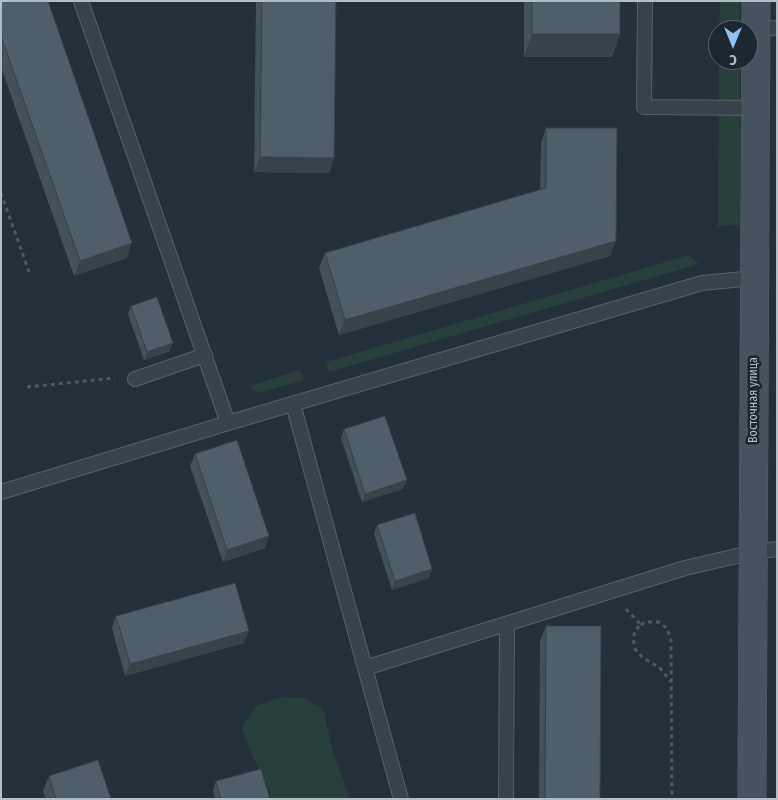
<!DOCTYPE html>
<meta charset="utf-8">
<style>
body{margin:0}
#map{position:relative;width:778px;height:800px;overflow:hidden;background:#24313a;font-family:"Fira Sans Condensed",sans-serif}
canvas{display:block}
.frame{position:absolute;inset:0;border:2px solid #b3bdc6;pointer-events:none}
.north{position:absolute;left:708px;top:20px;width:50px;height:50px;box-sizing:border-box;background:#1d272f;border:1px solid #59636b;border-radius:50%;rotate:180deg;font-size:14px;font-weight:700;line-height:20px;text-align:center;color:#b3bdc6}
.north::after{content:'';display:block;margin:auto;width:18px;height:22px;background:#8dc3f1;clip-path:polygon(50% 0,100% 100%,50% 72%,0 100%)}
</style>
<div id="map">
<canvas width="778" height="800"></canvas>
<div class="frame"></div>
<div class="north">С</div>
</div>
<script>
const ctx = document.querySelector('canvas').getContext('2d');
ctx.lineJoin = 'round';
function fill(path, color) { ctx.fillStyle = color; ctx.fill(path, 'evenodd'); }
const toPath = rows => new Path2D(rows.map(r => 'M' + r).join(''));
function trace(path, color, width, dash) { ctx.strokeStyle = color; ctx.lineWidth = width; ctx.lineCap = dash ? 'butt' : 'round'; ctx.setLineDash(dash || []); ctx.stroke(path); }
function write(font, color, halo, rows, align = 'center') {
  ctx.font = font + ' "Fira Sans Condensed",sans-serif'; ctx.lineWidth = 5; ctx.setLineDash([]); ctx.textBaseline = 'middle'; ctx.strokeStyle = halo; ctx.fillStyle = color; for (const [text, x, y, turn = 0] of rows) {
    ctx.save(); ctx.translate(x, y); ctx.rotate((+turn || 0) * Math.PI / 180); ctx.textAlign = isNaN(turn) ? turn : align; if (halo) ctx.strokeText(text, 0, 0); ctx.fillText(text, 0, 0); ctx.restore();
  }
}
const green = toPath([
 [720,1,740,1,740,30,719,30],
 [719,60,740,60,740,100,719,100],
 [719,115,740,115,740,225,718,226],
 [689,255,699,264,329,372,326,362],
 [300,370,304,380,265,391,256,392,249,386],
 [281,697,303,698,323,709,333,751,350,799,271,799,270,791,248,746,242,728,256,706]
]);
const path = toPath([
 [1,193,29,272],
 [27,387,115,378],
 [626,609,641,625,636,629,633,638,635,649,642,657,660,668,671,682],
 [641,625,645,622,658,622,667,628,671,641,672,799]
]);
const service = toPath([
 [81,1,228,423],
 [645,1,644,107,755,108],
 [755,29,777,28],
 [135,379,205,355],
 [293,404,365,668,685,568,754,552,777,549],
 [1,492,228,423,702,283,754,278],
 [365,668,401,799],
 [506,799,507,624]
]);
const secondary = toPath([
 [752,799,756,1]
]);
const wall = toPath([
 [1,1,127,258,74,276,1,67],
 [256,1,336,1,334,158,329,173,254,172],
 [524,1,620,1,620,34,612,57,524,57],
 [546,128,610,256,339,335,319,268,325,253,540,190,541,143],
 [131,306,170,351,144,360,128,314],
 [344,429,403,489,362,502,341,438],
 [195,454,265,548,223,562,190,466],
 [377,525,432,569,429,578,392,590,374,534],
 [116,616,244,643,125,676,112,628],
 [546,626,600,799,539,799,540,641],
 [49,776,111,799,46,799,43,791],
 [216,781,270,799,215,799,213,790]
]);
const shadedWall = toPath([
 [532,34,620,34,612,57,524,57],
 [260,157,334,158,329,173,254,172],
 [616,241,610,256,339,335,345,320],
 [132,243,127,258,74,276,80,261],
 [173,343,170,351,144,360,147,352],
 [407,480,403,489,362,502,365,494],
 [269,536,265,548,223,562,227,550],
 [432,569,429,578,392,590,395,581],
 [249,631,244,643,125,676,130,664]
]);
const building = toPath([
 [1,1,48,1,132,243,80,261,1,36,1,1],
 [262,1,336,1,334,158,260,157,262,1],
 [532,1,620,1,620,34,532,34,532,1],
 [546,128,617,128,616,241,345,320,325,253,546,188,546,128],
 [157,297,173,343,147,352,131,306,157,297],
 [385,416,407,480,365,494,344,429,385,416],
 [237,440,269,536,227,550,195,454,237,440],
 [415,513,432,569,395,581,377,525,415,513],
 [235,583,249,631,130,664,116,616,235,583],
 [546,626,601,626,600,799,545,799,546,626],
 [98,760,111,799,56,799,49,776,98,760],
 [261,769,270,799,221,799,216,781,261,769]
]);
const streetNames = [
 ["Восточная улица",754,400,-90]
];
fill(green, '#293f3c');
trace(service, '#566068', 16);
trace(secondary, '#566068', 29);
trace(path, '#485b5b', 3, [4, 4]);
trace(service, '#37424a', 14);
trace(secondary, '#46525d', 28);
fill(wall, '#445159');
fill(shadedWall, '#374249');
fill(building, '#4f5e68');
trace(building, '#374249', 1);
write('12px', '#b3bdc6', '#1d272f', streetNames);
</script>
